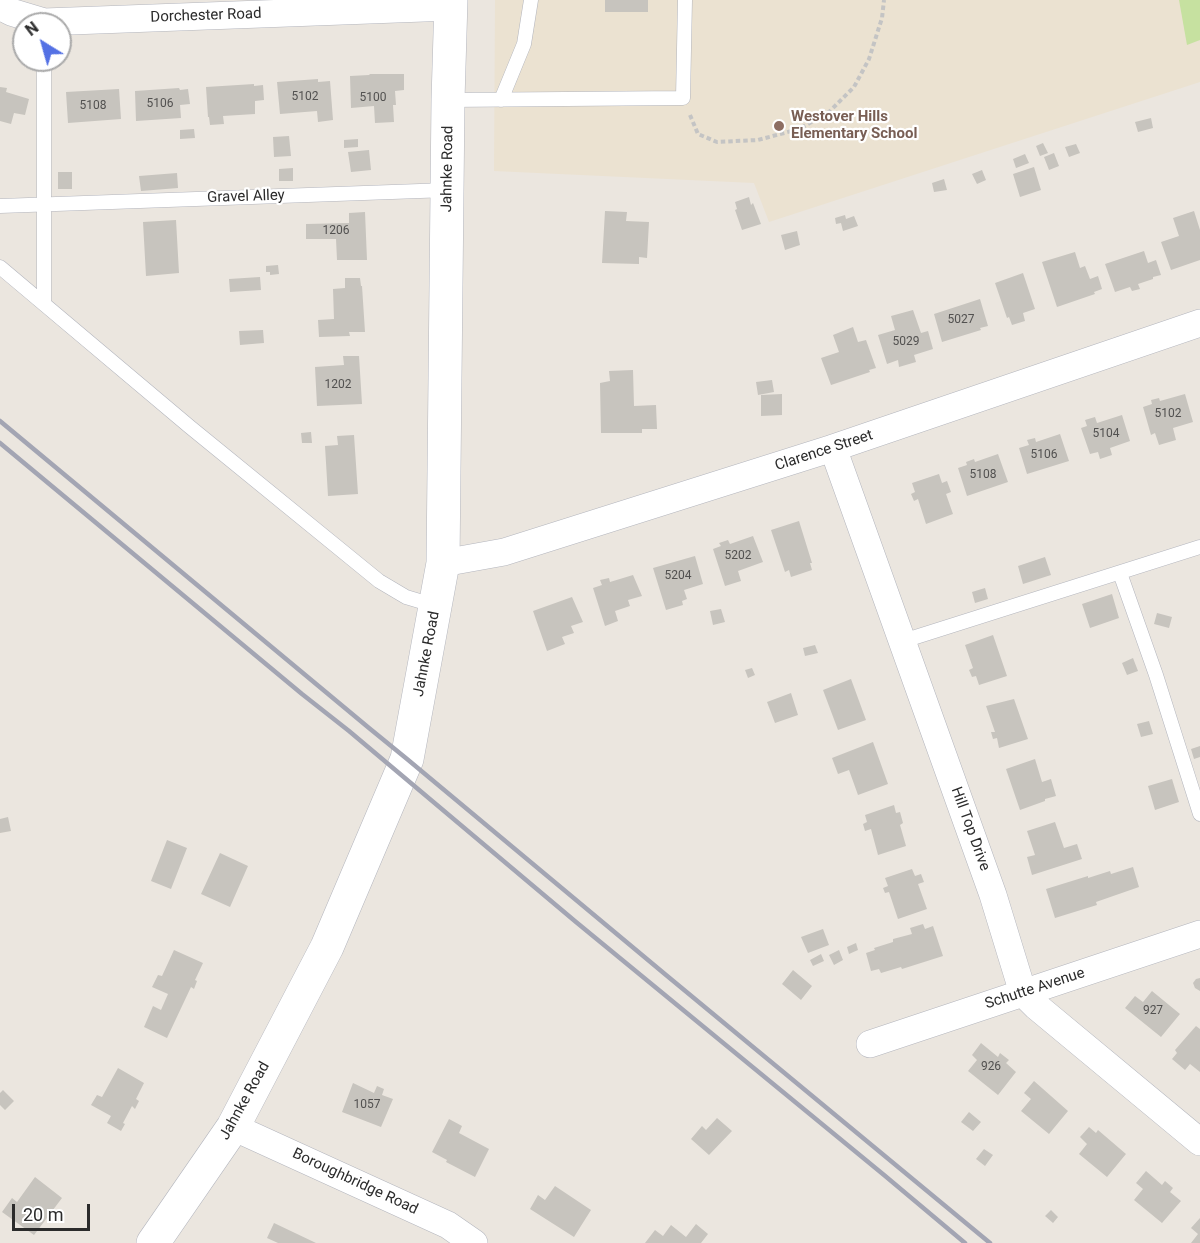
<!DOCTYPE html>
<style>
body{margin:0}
#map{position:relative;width:1200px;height:1243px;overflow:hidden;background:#ebe6df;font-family:Roboto,sans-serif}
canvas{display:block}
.north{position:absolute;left:12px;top:12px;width:60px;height:60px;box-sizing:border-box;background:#fff;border:2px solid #aaa;border-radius:50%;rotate:323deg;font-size:16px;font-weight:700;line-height:24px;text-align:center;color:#2b2b2b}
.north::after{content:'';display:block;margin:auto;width:21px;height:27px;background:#5471e4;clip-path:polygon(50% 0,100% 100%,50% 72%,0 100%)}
.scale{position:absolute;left:12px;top:1204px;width:78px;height:27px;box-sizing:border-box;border:3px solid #2b2b2b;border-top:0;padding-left:8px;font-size:18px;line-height:21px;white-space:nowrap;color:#2b2b2b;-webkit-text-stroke:4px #fff;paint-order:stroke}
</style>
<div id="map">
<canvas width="1200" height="1243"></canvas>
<div class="north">N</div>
<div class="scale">20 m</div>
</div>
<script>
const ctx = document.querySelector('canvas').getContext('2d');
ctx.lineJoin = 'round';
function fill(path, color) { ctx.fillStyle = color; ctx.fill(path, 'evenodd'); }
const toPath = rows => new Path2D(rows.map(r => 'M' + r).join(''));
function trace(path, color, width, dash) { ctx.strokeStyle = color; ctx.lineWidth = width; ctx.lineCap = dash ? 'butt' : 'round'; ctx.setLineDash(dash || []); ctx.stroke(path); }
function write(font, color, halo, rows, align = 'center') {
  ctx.font = font + ' Roboto,sans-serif'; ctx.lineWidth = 4.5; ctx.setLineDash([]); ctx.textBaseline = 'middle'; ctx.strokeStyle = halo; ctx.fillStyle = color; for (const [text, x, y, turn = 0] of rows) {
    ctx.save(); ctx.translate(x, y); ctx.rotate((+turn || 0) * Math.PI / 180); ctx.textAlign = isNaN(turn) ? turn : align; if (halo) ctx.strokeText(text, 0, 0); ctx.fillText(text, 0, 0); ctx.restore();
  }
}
const education = toPath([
 [495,0,1200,0,1200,82,769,222,754,183,494,171]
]);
const pitch = toPath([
 [1179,0,1200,0,1200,40,1187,45]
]);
const building = toPath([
 [605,0,648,0,648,12,605,12],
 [370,74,404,74,404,90,395,91,396,105,393,105,394,122,375,123,374,106,351,108,350,76,369,75],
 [318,79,318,82,330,81,333,120,318,122,317,111,280,114,277,82],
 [254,84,254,86,263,85,264,100,255,101,255,114,223,116,224,124,210,125,209,117,208,117,206,87],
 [0,87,7,88,6,92,29,99,25,115,14,113,11,124,0,121],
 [179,88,180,90,188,89,190,104,180,105,181,118,136,121,135,91],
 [119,89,121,119,68,123,66,92],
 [1151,118,1153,128,1138,132,1135,122],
 [194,129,195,138,180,139,180,130],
 [289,136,291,156,274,157,273,137],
 [358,139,358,147,344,148,344,140],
 [1043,143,1048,153,1040,156,1036,146],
 [1076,144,1080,153,1069,157,1065,147],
 [369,150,371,170,351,172,348,152],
 [1054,153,1059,166,1049,170,1044,157],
 [1025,154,1029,163,1016,168,1013,159],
 [1034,167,1041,190,1020,197,1013,174],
 [293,168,293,181,279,181,279,169],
 [982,170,986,180,977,184,972,174],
 [58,172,72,172,72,189,58,189],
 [177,173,178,188,141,191,139,176],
 [944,179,947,190,934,192,932,183],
 [749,197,751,205,753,203,761,224,742,230,735,210,737,209,735,202],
 [605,211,627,212,626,221,649,222,647,258,639,257,639,264,602,263],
 [1194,211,1200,230,1200,260,1171,270,1161,242,1179,236,1173,218],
 [365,212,367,260,337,260,336,239,306,239,306,224,349,223,349,213],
 [845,215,846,219,854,216,858,226,843,231,841,223,836,224,835,218],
 [176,220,179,273,146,276,143,222],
 [797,231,800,245,785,250,781,235],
 [1144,251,1148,263,1156,260,1161,275,1153,277,1153,279,1138,284,1140,289,1132,291,1130,287,1115,292,1105,264],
 [1075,252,1080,268,1085,266,1090,279,1098,276,1102,289,1094,292,1095,294,1057,307,1042,262],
 [278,265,279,274,270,275,270,272,266,272,266,266],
 [1023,273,1035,309,1023,313,1025,321,1012,325,1009,317,1007,318,995,283],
 [260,277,261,290,230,292,229,279],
 [345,278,360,278,361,286,362,286,365,332,349,332,350,336,319,337,318,320,334,319,333,289,345,288],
 [980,299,988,326,980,328,981,330,942,342,934,314],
 [913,310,921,333,928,331,933,349,914,355,916,362,899,367,898,360,887,364,878,335,895,330,891,316],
 [853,327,858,342,866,340,876,368,869,370,870,372,831,385,821,358,839,352,833,335],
 [263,330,264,343,240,345,239,331],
 [343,356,359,356,362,404,317,406,315,367,344,365],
 [633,370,634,406,656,405,657,429,642,429,642,433,601,433,600,383,610,381,609,371],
 [772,380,774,392,758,395,756,382],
 [782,394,782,415,761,416,761,395],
 [1185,394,1193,422,1173,428,1176,440,1159,445,1155,433,1151,435,1143,407,1152,404,1151,400,1159,398,1160,401],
 [1122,415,1130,441,1110,448,1112,455,1100,459,1098,452,1090,454,1081,428,1087,426,1085,420,1095,417,1097,423],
 [311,432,312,443,302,443,301,433],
 [1060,434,1069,461,1027,474,1019,448,1029,445,1027,440,1035,438,1036,442],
 [354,435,358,494,328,496,325,446,338,445,337,436],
 [998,454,1008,482,967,496,958,468,967,465,966,462,974,459,975,462],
 [939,474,942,483,947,481,951,492,946,494,953,514,926,524,918,499,914,501,911,494,915,492,912,483],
 [799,521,812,563,810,563,812,570,791,577,789,570,785,572,771,530],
 [753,536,763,562,738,571,741,581,725,586,713,549,721,546,719,543,728,540,730,544],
 [695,556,703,584,684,590,687,599,682,601,683,605,666,610,653,568],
 [1045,557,1051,575,1023,584,1018,566],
 [633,575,642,596,628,600,630,606,615,611,618,621,605,626,593,588,602,585,600,580,609,578,610,582],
 [985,588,988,599,975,603,972,592],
 [1112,594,1119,618,1090,628,1082,604],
 [572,597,583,622,571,626,574,633,562,637,565,644,547,651,533,611],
 [721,609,725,622,713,625,710,611],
 [1157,613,1172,617,1169,628,1154,624],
 [993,635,1007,676,979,685,976,676,972,677,969,670,973,668,965,645],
 [815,645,818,653,805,656,803,648],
 [1133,658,1138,671,1127,675,1122,663],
 [752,668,755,675,748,678,745,670],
 [851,679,866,720,838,730,823,690],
 [791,693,798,715,775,723,767,702],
 [1014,699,1028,739,999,748,997,738,993,739,991,732,995,732,986,706],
 [1149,721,1153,734,1141,737,1137,724],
 [873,742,888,784,858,795,849,770,838,774,832,758],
 [1200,746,1200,757,1194,759,1191,749],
 [1035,759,1042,782,1051,779,1056,796,1045,799,1045,801,1020,810,1006,769],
 [1172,779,1179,802,1155,810,1148,786],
 [894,805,896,813,900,812,903,823,900,825,906,846,878,855,871,829,865,831,863,824,867,822,865,815],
 [8,817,11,831,0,833,0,819],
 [1055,822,1064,848,1077,844,1082,859,1032,875,1027,857,1035,855,1027,831],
 [167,840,187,848,171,889,151,881],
 [220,853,248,866,230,907,201,894],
 [1133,867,1139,887,1096,902,1097,905,1055,918,1046,889,1088,876,1088,878,1110,871,1111,874],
 [912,869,915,876,921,874,924,882,918,884,927,909,898,919,889,892,885,893,883,888,888,886,885,878],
 [923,924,925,929,933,926,943,956,902,969,901,967,881,973,879,969,871,971,866,953,875,950,874,948,893,942,893,939,912,934,910,928],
 [823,929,829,945,808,953,801,937],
 [856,943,858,950,849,954,847,947],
 [174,950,203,963,195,980,197,981,194,989,191,987,167,1038,144,1027,153,1006,161,1010,168,994,152,987,158,975,162,976],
 [839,950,843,960,834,965,829,955],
 [821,954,824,961,813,966,810,960],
 [793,970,812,986,801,1000,782,984],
 [1200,978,1200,991,1195,988,1193,983,1196,979],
 [1152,991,1180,1014,1161,1037,1125,1008,1135,996,1143,1002],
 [1196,1026,1200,1029,1200,1072,1190,1064,1185,1070,1172,1059,1177,1053,1175,1050],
 [981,1043,998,1057,1000,1053,1009,1060,1006,1063,1016,1072,998,1095,968,1071,977,1060,972,1055],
 [118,1068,144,1083,136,1099,139,1101,135,1109,132,1106,123,1123,125,1124,121,1131,107,1123,111,1116,91,1105,97,1095,102,1097],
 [1034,1081,1068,1111,1049,1134,1021,1111,1031,1099,1024,1093],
 [353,1083,374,1093,377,1086,384,1089,382,1095,393,1099,381,1127,342,1112],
 [3,1090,14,1101,5,1110,0,1105,0,1093],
 [969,1112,981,1122,973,1131,961,1122],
 [717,1118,732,1131,709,1155,691,1139,702,1126,706,1130],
 [449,1119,462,1126,459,1133,489,1149,475,1177,446,1162,447,1160,432,1152],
 [1089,1127,1096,1133,1098,1130,1126,1154,1107,1177,1079,1154,1087,1144,1080,1137],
 [984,1149,993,1155,985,1166,976,1159],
 [1146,1171,1162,1185,1165,1181,1173,1188,1170,1192,1181,1201,1162,1223,1134,1200,1143,1189,1136,1183],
 [35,1177,62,1198,34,1235,2,1212,12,1198,17,1202],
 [555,1186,591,1210,574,1237,530,1209,538,1195,545,1200],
 [1051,1210,1058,1217,1053,1223,1045,1216],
 [1200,1218,1200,1243,1191,1243,1198,1234,1191,1228],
 [274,1223,316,1243,278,1243,267,1238],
 [696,1224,708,1234,701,1243,645,1243,655,1230,663,1236,671,1225,686,1237]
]);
const path = toPath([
 [690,115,698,134,717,142,758,140,799,129,828,113,854,87,869,59,882,18,884,0]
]);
const lane = toPath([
 [44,60,44,304],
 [448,100,683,98,685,0],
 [501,100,524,44,531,0],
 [0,206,448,190],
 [0,267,190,427,379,581,406,597,436,606],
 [1120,573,1156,675,1200,814],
 [903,641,1200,547]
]);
const street = toPath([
 [0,6,11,12,44,22,451,7],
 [833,448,993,895,1023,993,1036,1006,1200,1142],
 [443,563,504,552,833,448,1200,323],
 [870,1044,1200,934],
 [233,1127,448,1225,474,1243]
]);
const secondary = toPath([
 [153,1243,233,1127,327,947,407,759,443,563,448,100,451,0]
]);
const rail = toPath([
 [0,421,369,728,407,759,666,975,990,1243],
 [0,443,302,694,349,731,576,922,884,1175,965,1243]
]);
const markers = [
 [779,126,6,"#8d6e63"]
];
const numberNames = [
 ["5102",305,97],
 ["5100",373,98],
 ["5106",160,104],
 ["5108",93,106],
 ["1206",336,231],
 ["5027",961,320],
 ["5029",906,342],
 ["1202",338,385],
 ["5102",1168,414],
 ["5104",1106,434],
 ["5106",1044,455],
 ["5108",983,475],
 ["5202",738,556],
 ["5204",678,576],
 ["927",1153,1011],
 ["926",991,1067],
 ["1057",367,1105]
];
const streetNames = [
 ["Dorchester Road",206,16,-2],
 ["Jahnke Road",448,169,-89],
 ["Gravel Alley",246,197,-2],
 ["Clarence Street",824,451,-18],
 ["Jahnke Road",427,654,-79],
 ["Hill Top Drive",970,829,70],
 ["Schutte Avenue",1035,989,-18],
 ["Jahnke Road",245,1101,-61],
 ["Boroughbridge Road",355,1182,25]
];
const educationNames = [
 ["Westover Hills",791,117],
 ["Elementary School",791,134]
];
fill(education, '#ebe2d1');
fill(pitch, '#c6e1a0');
fill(building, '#c7c4be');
trace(lane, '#b3b5bd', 15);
trace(street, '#b3b5bd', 28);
trace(secondary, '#b3b5bd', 34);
trace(path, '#c4c4c4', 4, [4.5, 3]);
trace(lane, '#fff', 14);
trace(street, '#fff', 27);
trace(secondary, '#fff', 33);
trace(rail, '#a3a5b3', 4.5);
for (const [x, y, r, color] of markers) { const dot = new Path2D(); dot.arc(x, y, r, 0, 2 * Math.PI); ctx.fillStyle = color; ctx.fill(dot); trace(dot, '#fff', 2); }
write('12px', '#525150', null, numberNames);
write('15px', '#2b2b2b', '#fff', streetNames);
write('bold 15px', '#785e54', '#fff', educationNames, 'left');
</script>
